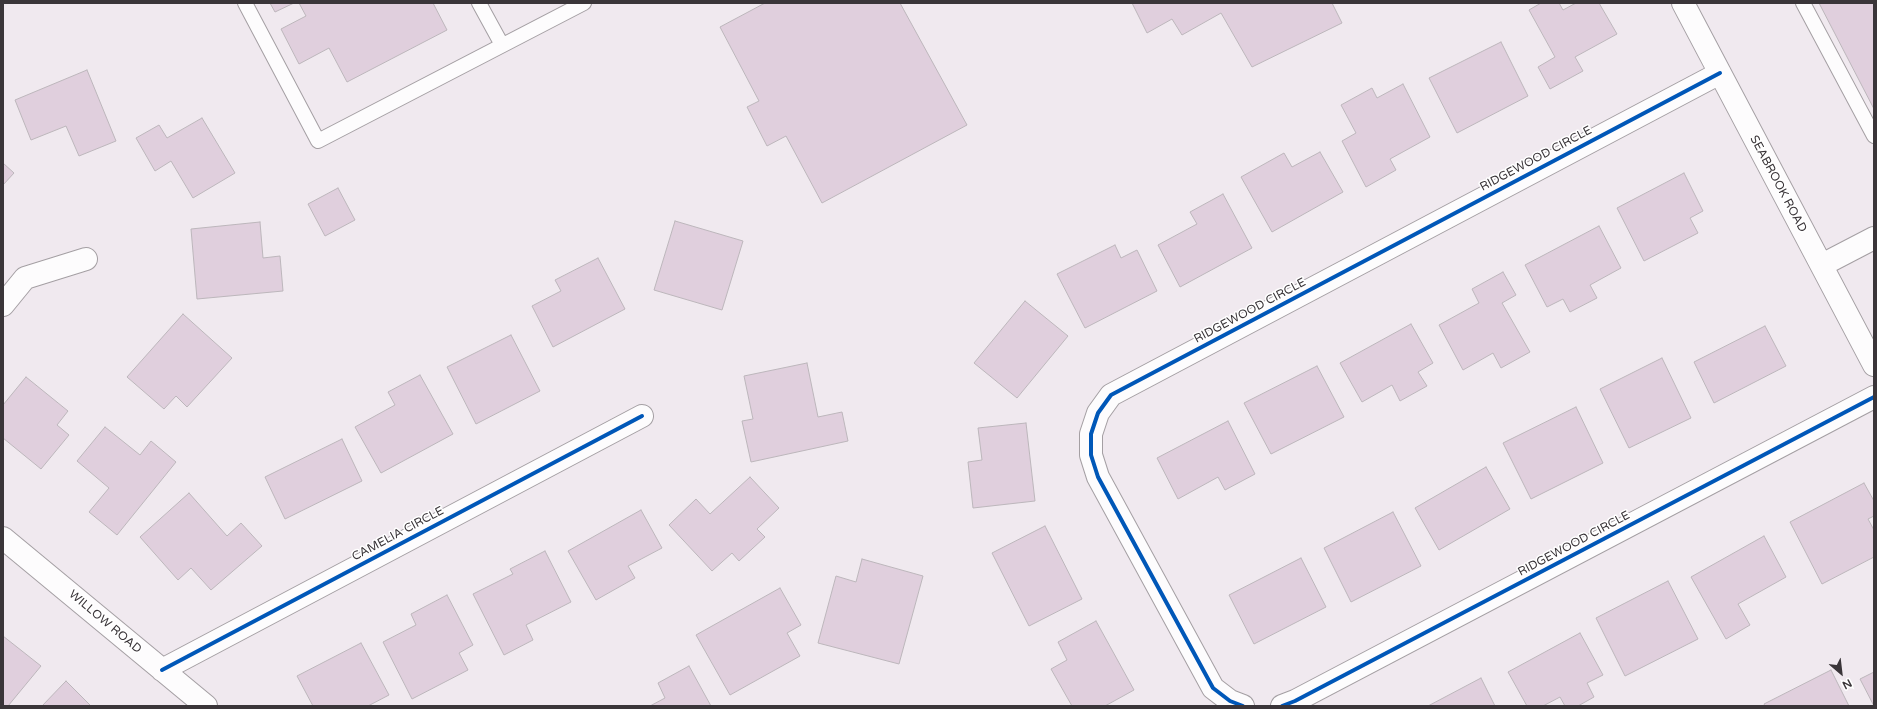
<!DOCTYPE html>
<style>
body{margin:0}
#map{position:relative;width:1877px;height:709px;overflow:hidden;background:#f0e9ef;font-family:"Varela Round",sans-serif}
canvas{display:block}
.frame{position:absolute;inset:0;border:4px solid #3a3539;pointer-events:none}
.north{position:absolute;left:1821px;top:653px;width:40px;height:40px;-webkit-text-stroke:3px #fff;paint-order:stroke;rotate:152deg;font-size:11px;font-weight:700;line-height:16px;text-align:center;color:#3a3539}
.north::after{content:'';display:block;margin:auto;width:14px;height:18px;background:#3a3539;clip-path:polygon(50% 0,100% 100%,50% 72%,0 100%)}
</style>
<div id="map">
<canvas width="1877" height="709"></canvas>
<div class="frame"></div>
<div class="north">N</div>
</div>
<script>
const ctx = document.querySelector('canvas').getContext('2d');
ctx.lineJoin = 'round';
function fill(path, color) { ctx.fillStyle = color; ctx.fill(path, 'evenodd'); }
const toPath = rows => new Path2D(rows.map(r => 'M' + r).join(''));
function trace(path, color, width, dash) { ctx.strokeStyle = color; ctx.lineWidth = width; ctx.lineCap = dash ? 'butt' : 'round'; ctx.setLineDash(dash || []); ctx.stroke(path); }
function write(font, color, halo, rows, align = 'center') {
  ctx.font = font + ' "Varela Round",sans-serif'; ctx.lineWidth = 3; ctx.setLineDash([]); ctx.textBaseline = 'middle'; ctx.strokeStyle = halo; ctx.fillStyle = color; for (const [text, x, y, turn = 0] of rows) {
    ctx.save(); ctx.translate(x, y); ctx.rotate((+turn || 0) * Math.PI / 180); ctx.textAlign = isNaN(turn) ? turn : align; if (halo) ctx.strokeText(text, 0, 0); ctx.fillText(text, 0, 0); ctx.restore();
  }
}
const building = toPath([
 [270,3,294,3,275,12,270,3],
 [299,3,433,3,447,30,347,82,329,48,299,64,281,29,306,16,299,3],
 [765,3,900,3,967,125,822,203,786,136,767,146,747,107,759,101,720,27,765,3],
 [1132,3,1332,3,1342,23,1252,67,1221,13,1182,35,1172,19,1147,33,1132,3],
 [1541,3,1559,3,1563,10,1576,3,1599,3,1617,34,1575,57,1583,71,1550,89,1538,67,1555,57,1529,10,1541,3],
 [1819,3,1874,3,1874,109,1819,3],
 [1501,42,1528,96,1457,133,1429,78,1501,42],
 [87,70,116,141,79,156,66,126,31,140,15,100,87,70],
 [1403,84,1430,137,1390,159,1396,170,1366,187,1342,141,1356,133,1341,105,1372,88,1377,98,1403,84],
 [202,118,235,173,193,198,171,161,155,171,136,138,159,125,167,138,202,118],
 [1320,152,1343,192,1272,232,1241,177,1284,153,1292,167,1320,152],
 [3,163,14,173,3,185,3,163],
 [1684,173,1703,211,1690,218,1698,233,1644,261,1617,208,1684,173],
 [338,188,355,220,325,236,308,204,338,188],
 [1223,194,1252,248,1180,287,1158,245,1197,224,1190,212,1223,194],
 [675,221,743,241,722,310,654,290,675,221],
 [260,222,263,258,280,256,283,291,197,299,191,229,260,222],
 [1599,226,1621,268,1590,285,1597,298,1570,312,1563,299,1547,307,1525,265,1599,226],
 [1115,245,1121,258,1137,250,1157,291,1085,328,1057,274,1115,245],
 [598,258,625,309,553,347,532,306,561,291,555,280,598,258],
 [1503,272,1516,295,1502,303,1530,352,1501,368,1493,353,1463,370,1439,325,1479,303,1472,289,1503,272],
 [1025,301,1068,336,1017,398,974,363,1025,301],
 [183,314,232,358,187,407,176,396,164,409,127,377,183,314],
 [1411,324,1433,363,1418,372,1427,386,1400,401,1392,385,1362,402,1340,363,1411,324],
 [1765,326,1786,366,1714,403,1694,362,1765,326],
 [511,335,540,391,476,424,447,367,511,335],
 [1662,358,1691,418,1629,448,1600,389,1662,358],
 [807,363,818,417,842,412,848,441,751,462,742,421,753,419,744,376,807,363],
 [1317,366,1344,417,1271,454,1244,403,1317,366],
 [420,375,453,434,381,473,355,427,395,405,388,392,420,375],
 [26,377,68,411,57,425,69,435,41,469,3,438,3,405,26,377],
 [1576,407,1603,463,1531,499,1503,443,1576,407],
 [1228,421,1255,474,1225,490,1218,477,1178,499,1157,458,1228,421],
 [1026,423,1035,501,973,508,968,462,982,460,978,428,1026,423],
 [105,427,140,455,151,441,176,462,117,535,89,512,109,488,77,461,105,427],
 [342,439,362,481,285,519,265,477,342,439],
 [1486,467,1510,509,1439,550,1415,508,1486,467],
 [750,477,779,508,757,529,765,537,739,561,732,553,712,571,669,525,696,499,710,514,750,477],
 [1864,483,1874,501,1874,516,1868,519,1874,530,1874,557,1822,584,1790,522,1864,483],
 [189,493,227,536,241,523,262,546,211,590,191,568,178,580,140,537,189,493],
 [641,510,662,548,628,566,635,578,596,600,568,551,641,510],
 [1393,512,1421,566,1351,602,1324,548,1393,512],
 [1045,526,1082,599,1029,626,992,553,1045,526],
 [1764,536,1786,577,1738,604,1750,625,1726,639,1691,577,1764,536],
 [545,551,571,602,526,625,533,640,504,655,473,594,513,574,510,569,545,551],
 [1301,558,1326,607,1254,644,1229,595,1301,558],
 [862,559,923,576,899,664,818,643,836,576,856,582,862,559],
 [1668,581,1698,639,1625,676,1596,618,1668,581],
 [780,588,801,625,787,633,800,656,730,695,696,635,780,588],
 [447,595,473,645,459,653,468,670,412,699,383,642,416,625,411,614,447,595],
 [1096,621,1134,690,1105,706,1072,706,1051,669,1067,660,1058,642,1096,621],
 [1580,633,1603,675,1587,683,1594,697,1578,706,1565,706,1560,697,1543,706,1527,706,1508,672,1580,633],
 [3,636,41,666,8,706,3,706,3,636],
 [361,643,389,695,368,706,313,706,297,676,361,643],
 [689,666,711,706,650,706,665,698,658,683,689,666],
 [1831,670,1849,706,1765,706,1764,704,1831,670],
 [1874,672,1874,706,1860,679,1874,672],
 [1481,678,1495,706,1428,706,1481,678],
 [66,681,91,706,42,706,66,681]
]);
const lane = toPath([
 [245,3,318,141,584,3],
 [479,3,502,45],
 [1803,3,1874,136]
]);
const street = toPath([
 [1683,3,1874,365],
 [1822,265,1874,238],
 [3,305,25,278,86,259],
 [3,538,206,706],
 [162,670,642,416],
 [1243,706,1230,701,1213,688,1098,477,1091,455,1091,434,1098,413,1111,395,1720,73],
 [1282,706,1295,701,1874,397]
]);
const cycleway = toPath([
 [162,670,642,416],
 [1243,706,1230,701,1213,688,1098,477,1091,455,1091,434,1098,413,1111,395,1720,73],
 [1282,706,1295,701,1874,397]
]);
const streetNames = [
 ["RIDGEWOOD CIRCLE",1536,159,-28],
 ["SEABROOK ROAD",1778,184,62],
 ["RIDGEWOOD CIRCLE",1250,311,-28],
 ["CAMELIA CIRCLE",398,534,-28],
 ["RIDGEWOOD CIRCLE",1574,544,-28],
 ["WILLOW ROAD",105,622,40]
];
fill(building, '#e0cfdd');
trace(building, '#bcb6bb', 1);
trace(lane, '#a49fa3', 16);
trace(street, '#a49fa3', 24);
trace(lane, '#fdfcfd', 14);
trace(street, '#fdfcfd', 22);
trace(cycleway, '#0057b8', 4);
write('12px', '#3a3539', '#fff', streetNames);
</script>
